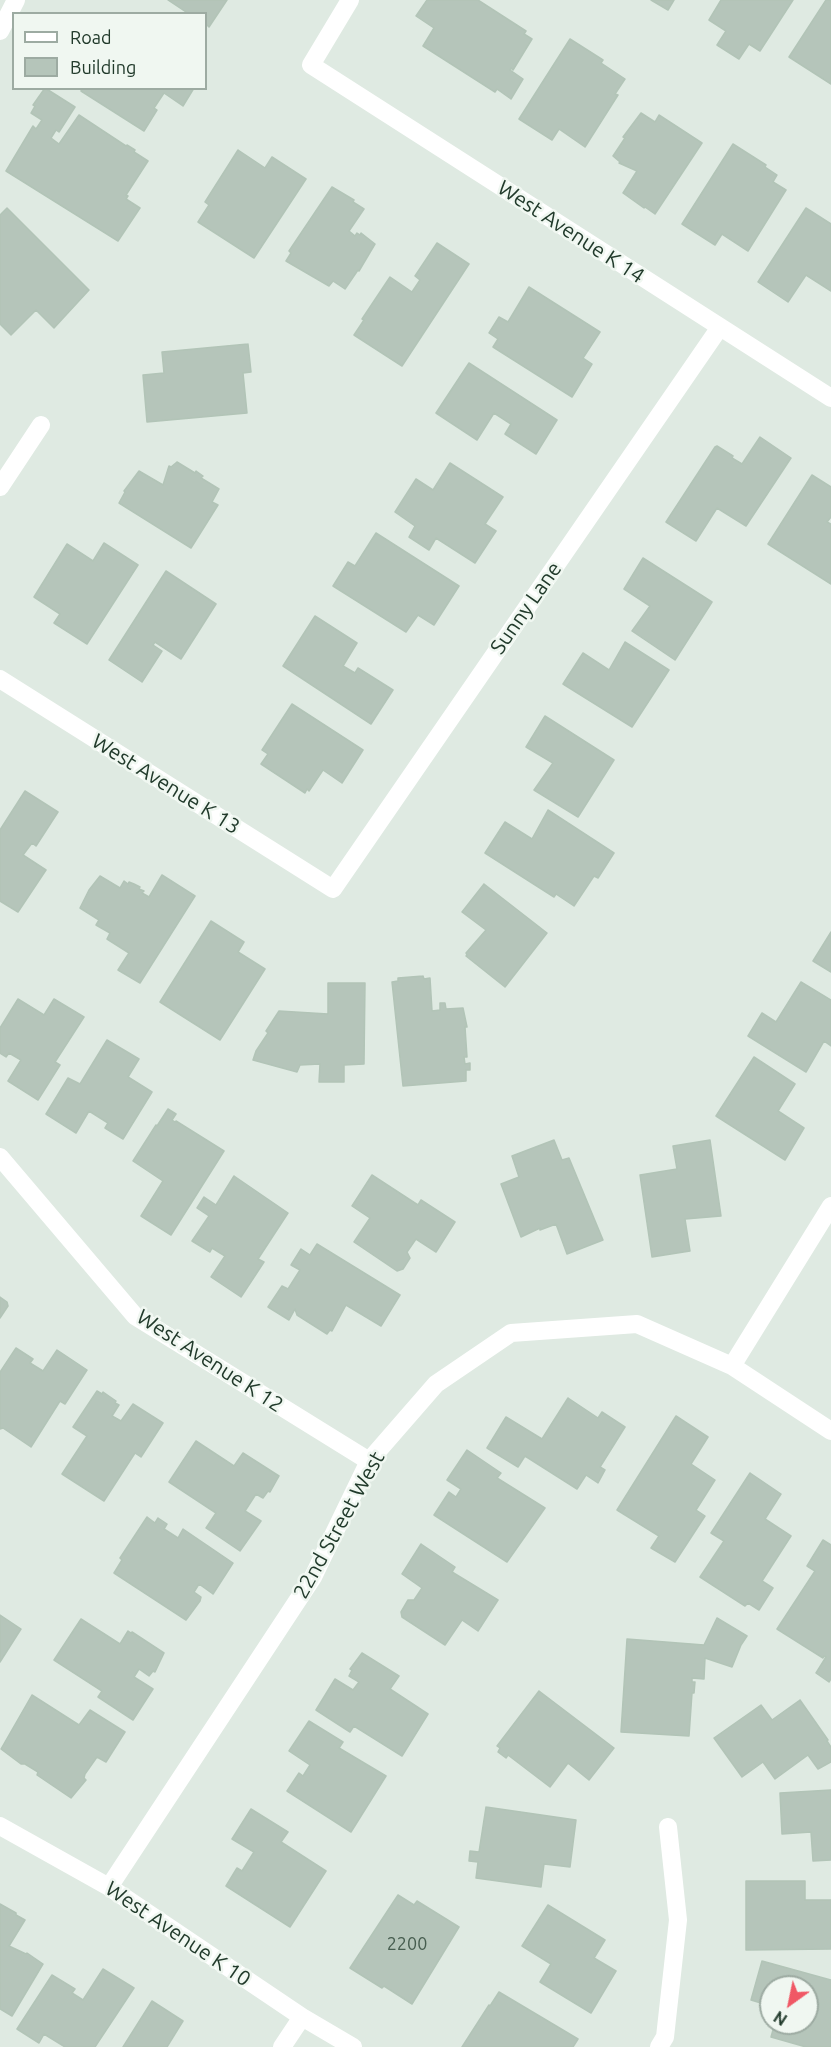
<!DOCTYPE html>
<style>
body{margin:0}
#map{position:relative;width:831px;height:2047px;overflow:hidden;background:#dfeae2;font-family:Ubuntu,sans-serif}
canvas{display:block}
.legend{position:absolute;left:12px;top:12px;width:195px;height:78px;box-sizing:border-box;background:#f0f7f1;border:2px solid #9daba2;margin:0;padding:8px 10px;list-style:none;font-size:18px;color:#213a2b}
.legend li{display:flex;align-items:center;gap:12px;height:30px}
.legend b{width:30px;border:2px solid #9daba2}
.north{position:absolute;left:759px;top:1975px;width:60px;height:60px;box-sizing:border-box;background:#f0f7f1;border:2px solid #9daba2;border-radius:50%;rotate:213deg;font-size:16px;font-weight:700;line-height:24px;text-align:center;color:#213a2b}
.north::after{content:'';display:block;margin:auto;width:21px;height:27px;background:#f05865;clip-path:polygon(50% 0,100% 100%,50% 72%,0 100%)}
</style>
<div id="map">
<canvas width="831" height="2047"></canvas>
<ul class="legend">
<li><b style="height:8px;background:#fff"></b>Road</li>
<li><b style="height:16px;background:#b5c5ba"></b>Building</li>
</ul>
<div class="north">N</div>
</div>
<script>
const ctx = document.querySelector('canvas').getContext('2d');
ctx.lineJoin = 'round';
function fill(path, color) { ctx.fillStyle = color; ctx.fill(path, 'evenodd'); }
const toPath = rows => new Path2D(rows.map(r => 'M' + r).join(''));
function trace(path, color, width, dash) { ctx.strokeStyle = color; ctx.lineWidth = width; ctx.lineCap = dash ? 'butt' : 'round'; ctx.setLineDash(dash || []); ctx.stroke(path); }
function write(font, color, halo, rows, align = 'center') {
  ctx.font = font + ' Ubuntu,sans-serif'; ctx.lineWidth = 5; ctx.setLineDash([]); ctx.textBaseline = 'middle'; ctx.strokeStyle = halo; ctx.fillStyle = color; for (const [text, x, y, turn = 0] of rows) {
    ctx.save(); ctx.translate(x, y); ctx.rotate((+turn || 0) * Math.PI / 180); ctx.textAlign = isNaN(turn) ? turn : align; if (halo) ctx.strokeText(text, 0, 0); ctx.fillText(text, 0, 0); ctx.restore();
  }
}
const building = toPath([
 [168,0,227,0,209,27,206,24,206,14,189,14,168,0],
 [427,0,478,0,526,31,524,34,532,39,513,70,511,68,510,70,523,79,511,99,497,89,495,92,423,46,434,28,416,16,427,0],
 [651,0,674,0,668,10,651,0],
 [721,0,793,0,760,51,749,44,739,59,717,45,726,31,709,20,721,0],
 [826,0,831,0,831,84,789,57,826,0],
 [570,39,603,60,601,63,625,79,615,94,618,95,585,147,559,129,552,140,519,119,570,39],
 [45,88,75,107,59,132,56,130,51,138,59,144,79,115,126,146,127,145,135,150,134,152,148,161,126,195,128,196,126,199,140,208,118,241,6,171,33,126,36,129,42,120,31,113,35,106,33,105,45,88],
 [82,88,194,88,183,106,164,93,154,108,157,110,144,131,81,91,82,88],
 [641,113,655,122,659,115,702,143,655,214,645,207,644,208,623,193,637,171,619,163,620,162,613,156,625,138,623,137,641,113],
 [733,144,766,165,765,167,777,175,773,182,786,190,748,251,722,234,715,245,682,224,733,144],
 [238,150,265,168,272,157,306,179,254,258,198,222,209,205,205,202,238,150],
 [332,187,354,200,353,202,364,209,349,231,355,236,357,233,360,235,361,233,375,244,359,271,358,270,345,289,333,281,329,286,286,261,291,253,289,251,332,187],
 [7,208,89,290,54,328,36,310,11,335,0,324,0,215,7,208],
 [806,208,831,224,831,291,806,275,788,302,758,282,806,208],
 [437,243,469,264,402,366,354,335,364,320,362,319,390,277,412,292,420,280,415,276,437,243],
 [529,287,600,332,583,358,592,364,572,397,493,347,498,339,489,333,499,317,508,322,529,287],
 [248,344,251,372,243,373,247,413,147,422,143,375,164,373,162,352,248,344],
 [469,363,557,420,536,454,505,434,511,424,494,413,477,440,436,413,469,363],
 [760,437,791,458,746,526,717,508,696,541,666,522,715,447,717,446,733,456,732,458,742,464,760,437],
 [177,462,195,473,196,471,203,476,201,478,219,489,212,502,218,505,191,548,119,503,125,492,124,491,139,471,163,485,169,466,171,467,177,462],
 [450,463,503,497,485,524,496,531,475,563,436,538,429,550,409,537,415,526,395,512,416,479,433,490,450,463],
 [812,475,831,487,831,517,827,522,831,524,831,584,768,544,812,475],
 [376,533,459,586,434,625,418,615,406,632,333,586,348,562,355,566,376,533],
 [104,543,138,565,87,644,54,623,60,614,34,597,67,544,93,561,104,543],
 [643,558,712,602,675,660,632,631,650,606,624,589,643,558],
 [166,571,216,604,181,659,155,642,153,645,162,651,142,682,109,660,166,571],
 [315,616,357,643,343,666,355,673,358,668,393,690,371,724,283,666,315,616],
 [625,642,669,670,632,727,563,684,583,653,609,670,625,642],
 [292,704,363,750,342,783,323,770,309,791,307,789,305,793,261,764,268,754,262,750,292,704],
 [545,716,614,760,578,817,534,790,553,763,526,747,545,716],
 [25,791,58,812,36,846,32,843,23,855,46,870,18,912,0,901,0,830,25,791],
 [548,810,614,853,598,878,594,876,574,906,556,894,554,897,485,853,505,822,532,839,548,810],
 [162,875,195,896,140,983,118,970,129,953,107,939,110,933,96,925,99,920,80,908,89,890,100,876,120,888,124,881,128,884,129,882,134,884,140,887,139,889,144,891,142,893,149,897,162,875],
 [484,884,547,933,505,987,466,956,467,955,466,953,486,930,462,912,484,884],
 [211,921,244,942,238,952,265,969,220,1040,160,1002,211,921],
 [831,932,831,972,813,961,831,932],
 [423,976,424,979,430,978,432,1011,440,1010,440,1003,445,1003,446,1009,463,1008,467,1027,465,1027,467,1057,464,1057,465,1064,470,1063,470,1070,466,1070,466,1081,403,1086,392,982,398,981,398,978,423,976],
 [801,982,831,1000,831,1046,824,1041,806,1072,748,1036,762,1013,776,1022,801,982],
 [328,983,365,983,364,1064,344,1065,344,1082,319,1082,320,1064,300,1065,297,1072,253,1060,256,1051,268,1033,266,1031,279,1011,328,1014,328,983],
 [18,999,44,1015,54,999,84,1017,55,1062,60,1065,38,1100,8,1081,21,1060,9,1053,6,1057,0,1053,0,1028,18,999],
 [107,1040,139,1059,128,1077,152,1092,123,1139,105,1128,108,1123,89,1111,76,1133,46,1114,68,1078,80,1084,107,1040],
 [754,1057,795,1084,778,1111,804,1128,785,1160,716,1116,754,1057],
 [168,1109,176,1114,172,1120,175,1122,176,1121,224,1151,171,1235,141,1216,163,1181,133,1161,156,1125,157,1126,168,1109],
 [554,1140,562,1160,569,1158,603,1240,567,1254,556,1224,540,1230,540,1228,521,1237,501,1184,519,1177,512,1156,554,1140],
 [710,1140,721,1216,685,1219,690,1251,652,1257,640,1175,677,1169,673,1146,710,1140],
 [372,1175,418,1205,421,1200,455,1222,436,1252,416,1239,407,1252,410,1258,403,1269,397,1271,354,1242,370,1218,352,1206,372,1175],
 [234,1176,288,1213,258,1259,264,1262,241,1297,211,1277,225,1256,212,1248,210,1252,192,1241,209,1216,197,1208,204,1197,216,1205,234,1176],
 [317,1244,400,1295,381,1326,346,1305,332,1331,330,1330,327,1334,297,1315,295,1309,289,1320,268,1307,282,1286,288,1289,300,1270,291,1265,301,1249,310,1255,317,1244],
 [0,1297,7,1302,8,1306,0,1318,0,1297],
 [16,1348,33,1359,30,1363,43,1371,57,1350,87,1370,65,1404,60,1401,31,1447,3,1428,0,1429,0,1372,16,1348],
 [97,1391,102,1394,103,1392,116,1401,115,1403,119,1405,112,1416,121,1421,133,1404,163,1423,141,1457,135,1453,104,1501,62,1474,87,1436,73,1427,97,1391],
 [568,1398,598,1418,602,1412,625,1427,600,1467,605,1470,598,1483,586,1475,577,1489,525,1456,518,1467,487,1448,506,1417,542,1439,568,1398],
 [676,1416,708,1437,691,1464,715,1480,696,1510,705,1516,675,1562,651,1548,659,1536,617,1510,676,1416],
 [196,1441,234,1466,243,1453,279,1476,270,1492,268,1491,263,1498,256,1494,245,1511,261,1521,240,1551,206,1528,216,1513,169,1482,196,1441],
 [467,1450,501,1473,497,1478,545,1508,507,1562,434,1515,449,1492,456,1497,461,1489,447,1480,467,1450],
 [750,1473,781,1494,765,1519,791,1536,762,1581,773,1588,759,1610,748,1603,745,1606,700,1577,724,1541,711,1533,750,1473],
 [147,1517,155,1523,158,1518,167,1524,164,1529,178,1538,183,1529,233,1563,213,1594,199,1584,194,1592,201,1597,200,1601,186,1620,114,1573,122,1560,120,1558,147,1517],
 [823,1540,831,1545,831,1679,829,1682,816,1673,826,1657,824,1656,823,1658,777,1629,815,1571,807,1566,823,1540],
 [421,1544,455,1567,452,1572,498,1600,478,1631,462,1620,445,1645,402,1617,401,1612,408,1600,414,1600,422,1588,402,1574,421,1544],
 [0,1615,21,1629,0,1662,0,1615],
 [717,1618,747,1636,741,1645,732,1667,705,1658,704,1679,692,1678,692,1682,695,1682,694,1693,692,1693,689,1736,621,1732,627,1639,704,1645,717,1618],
 [81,1619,120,1644,128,1631,131,1633,132,1632,164,1653,155,1672,153,1671,149,1676,139,1669,134,1677,153,1689,133,1720,98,1697,102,1691,54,1660,81,1619],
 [362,1653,399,1676,390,1689,428,1714,402,1756,354,1726,350,1732,316,1710,335,1679,353,1690,359,1682,349,1676,352,1670,350,1669,362,1653],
 [539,1691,614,1748,589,1780,568,1763,550,1787,508,1755,506,1758,498,1752,500,1748,497,1746,539,1691],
 [32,1695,79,1725,90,1710,125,1732,106,1762,97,1757,85,1774,84,1778,86,1780,71,1798,37,1775,38,1772,25,1764,21,1764,1,1749,32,1695],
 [800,1700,828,1740,827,1741,831,1747,831,1762,818,1769,808,1755,775,1779,763,1762,742,1777,714,1738,761,1705,772,1720,800,1700],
 [309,1721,343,1742,339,1748,386,1776,351,1832,287,1791,299,1773,303,1776,310,1765,289,1751,309,1721],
 [831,1790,831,1860,813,1861,811,1832,782,1834,780,1793,831,1790],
 [486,1807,576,1820,570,1867,544,1864,541,1887,476,1878,478,1862,469,1861,470,1851,479,1852,486,1807],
 [251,1809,288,1832,281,1842,326,1871,290,1927,226,1886,237,1868,242,1871,254,1852,232,1839,251,1809],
 [746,1881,805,1881,805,1900,831,1900,831,1949,746,1950,746,1881],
 [398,1895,414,1905,417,1901,459,1927,412,2004,384,1986,382,1988,350,1968,398,1895],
 [0,1904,16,1913,16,1915,25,1920,9,1946,26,1954,27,1953,43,1964,12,2016,0,2009,0,1904],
 [548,1905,605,1940,594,1958,616,1971,591,2013,540,1982,551,1964,522,1946,548,1905],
 [762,1961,831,1980,831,2047,806,2047,771,2037,775,2023,807,2023,807,1987,771,1987,771,2006,751,2000,762,1961],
 [103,1969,134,1988,95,2047,65,2047,44,2034,39,2043,17,2029,52,1975,75,1989,72,1993,83,2000,103,1969],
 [499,1992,578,2039,573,2047,462,2047,489,2005,490,2006,499,1992],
 [152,2001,183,2021,167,2047,123,2047,152,2001]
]);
const minor = toPath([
 [350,0,311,65,831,398],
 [0,31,16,0],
 [0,487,41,425],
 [0,679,333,889,720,327],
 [0,1157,135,1316,369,1461],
 [732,1366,831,1431],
 [0,1826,109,1887,302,2017,353,2047],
 [109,1887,313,1577,369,1461,436,1384,511,1333,637,1324,732,1366,831,1206],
 [282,2047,302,2017],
 [659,2047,665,2037,678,1920,668,1827]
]);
const numberNames = [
 ["2200",407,1944]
];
const streetNames = [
 ["West Avenue K 14",571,232,33],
 ["Sunny Lane",526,608,-55],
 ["West Avenue K 13",166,784,32],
 ["West Avenue K 12",210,1361,33],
 ["22nd Street West",339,1525,-61],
 ["West Avenue K 10",178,1934,34]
];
fill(building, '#b5c5ba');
trace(building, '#b2c4b7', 1.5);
trace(minor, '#fff', 18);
write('18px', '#465d4f', null, numberNames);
write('21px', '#213a2b', '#f0f7f1', streetNames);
</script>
